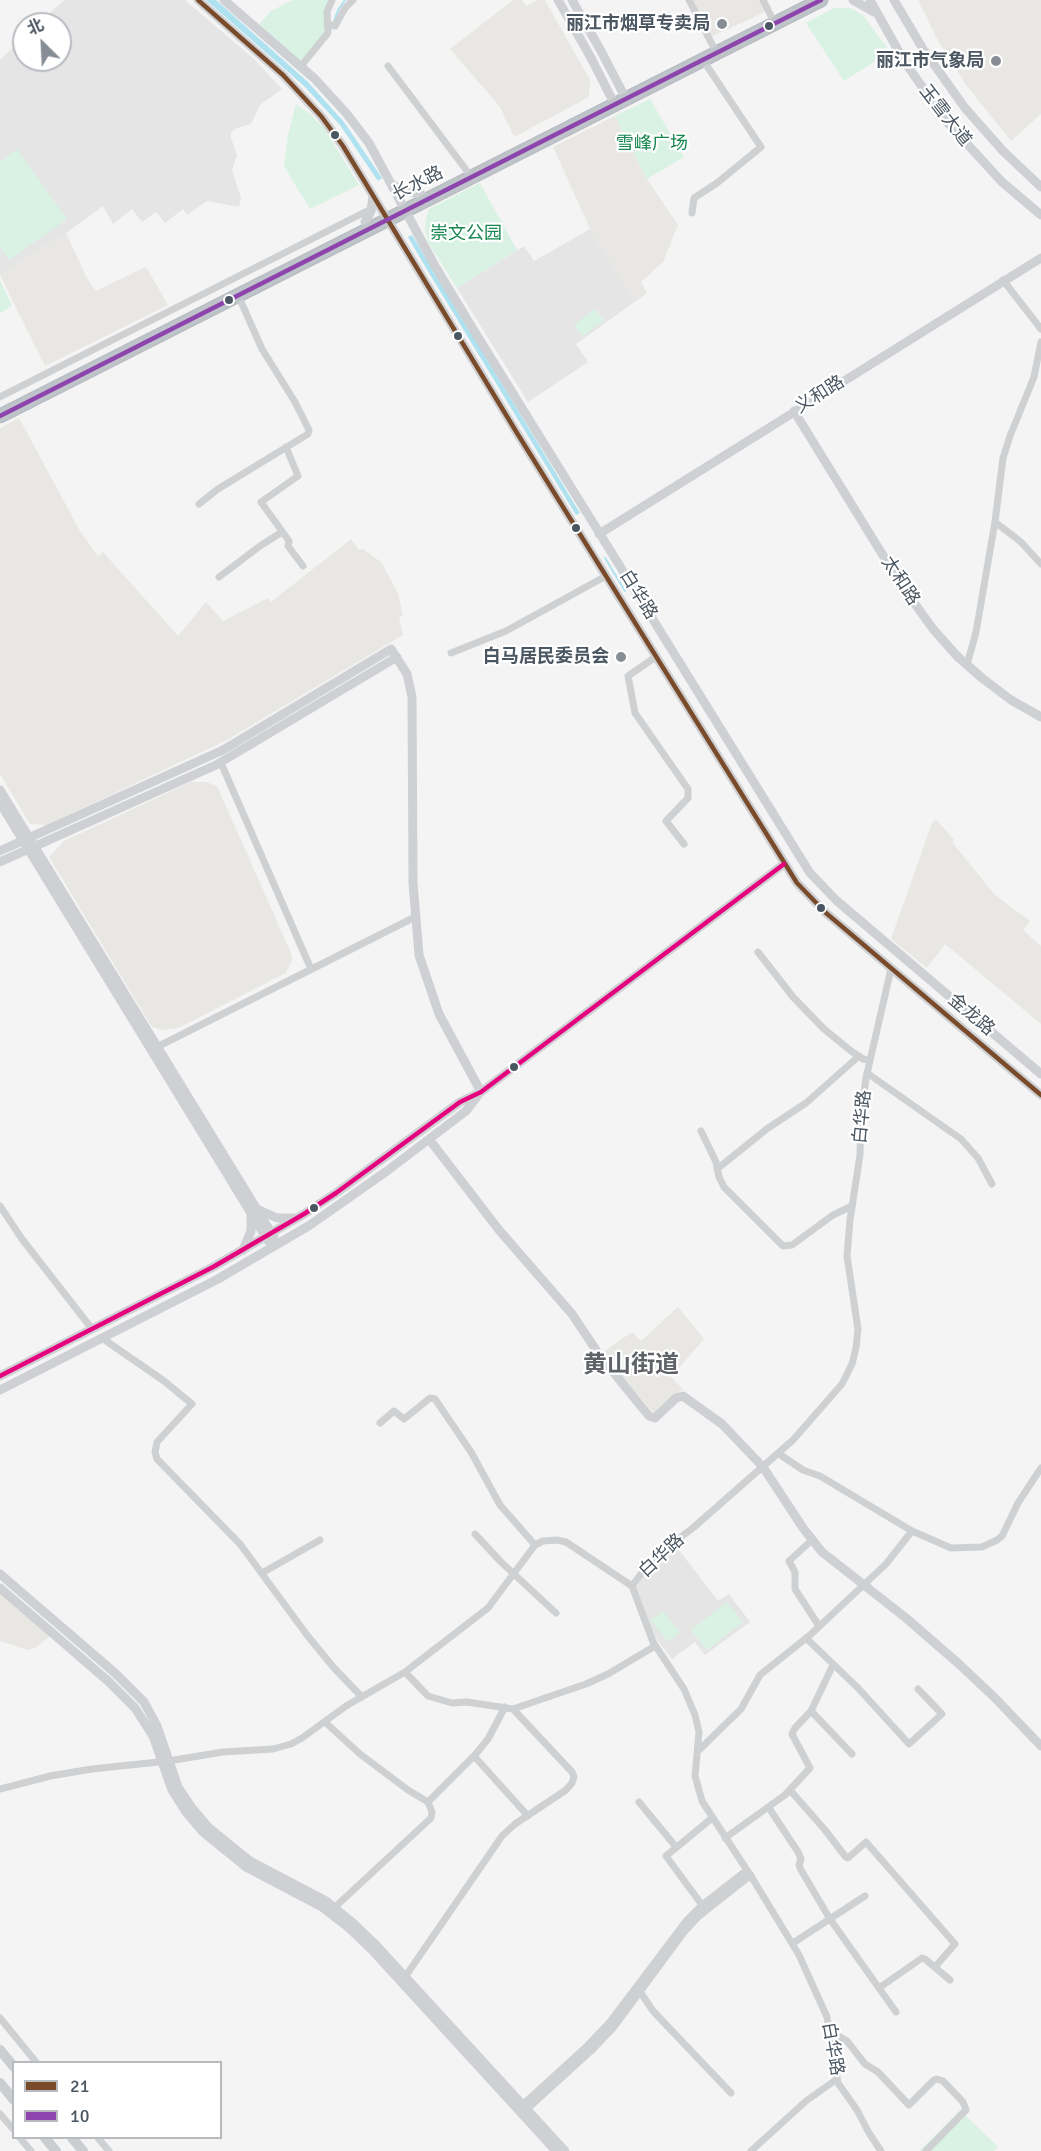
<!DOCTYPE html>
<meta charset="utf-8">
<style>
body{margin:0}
#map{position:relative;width:1041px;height:2151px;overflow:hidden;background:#f4f4f4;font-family:Signika,"Noto Sans SC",sans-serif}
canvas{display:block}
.legend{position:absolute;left:12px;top:2061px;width:210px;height:78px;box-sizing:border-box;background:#fff;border:2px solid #b7bbc0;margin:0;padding:8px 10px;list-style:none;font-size:18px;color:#4a5661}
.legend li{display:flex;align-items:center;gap:12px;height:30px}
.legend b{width:30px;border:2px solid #b7bbc0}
.north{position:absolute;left:12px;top:12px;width:60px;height:60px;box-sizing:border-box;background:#fff;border:2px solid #b7bbc0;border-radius:50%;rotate:336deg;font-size:16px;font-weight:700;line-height:24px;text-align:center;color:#4a5661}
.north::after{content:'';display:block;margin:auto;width:21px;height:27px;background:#868d94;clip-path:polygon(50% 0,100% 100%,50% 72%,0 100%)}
</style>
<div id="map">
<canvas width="1041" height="2151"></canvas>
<ul class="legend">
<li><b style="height:8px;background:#7a4b2a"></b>21</li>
<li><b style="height:8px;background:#8e44ad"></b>10</li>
</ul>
<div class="north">北</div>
</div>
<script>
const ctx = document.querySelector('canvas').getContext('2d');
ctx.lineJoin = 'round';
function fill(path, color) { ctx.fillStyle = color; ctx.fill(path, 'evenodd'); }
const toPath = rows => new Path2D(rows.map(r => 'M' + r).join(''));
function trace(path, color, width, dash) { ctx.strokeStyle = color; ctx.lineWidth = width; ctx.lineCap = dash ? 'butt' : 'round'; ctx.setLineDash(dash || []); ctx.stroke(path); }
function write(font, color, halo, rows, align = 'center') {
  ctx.font = font + ' Signika,"Noto Sans SC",sans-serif'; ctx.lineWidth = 4.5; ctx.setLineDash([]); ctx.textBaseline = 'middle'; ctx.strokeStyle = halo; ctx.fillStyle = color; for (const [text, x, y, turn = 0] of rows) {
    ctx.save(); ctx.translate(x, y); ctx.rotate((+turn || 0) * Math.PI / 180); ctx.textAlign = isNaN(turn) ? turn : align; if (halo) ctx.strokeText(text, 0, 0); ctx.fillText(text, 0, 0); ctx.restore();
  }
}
const commercial = toPath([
 [513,0,522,0,526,6,538,0,545,0,590,80,589,97,514,137,500,107,450,49],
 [691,0,761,0,767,11,711,37],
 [918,0,1041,0,1041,114,1011,141,966,85,936,37],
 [615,116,647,179,678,225,663,262,641,282,647,293,636,301,590,229,553,147],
 [66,233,88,280,96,291,146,267,168,305,45,366,0,275],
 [19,418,80,531,98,556,103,552,178,636,206,602,223,621,268,598,271,602,351,539,359,550,363,549,381,562,398,593,403,615,399,618,403,635,227,740,47,825,30,824,0,774,0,428],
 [191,782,206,782,217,786,291,953,292,960,286,973,178,1028,162,1030,152,1027,49,857,64,841],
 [936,819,954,840,952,842,995,895,1030,921,1023,930,1041,946,1041,1024,945,944,927,968,891,939,932,823],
 [678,1307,704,1339,671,1377,683,1389,655,1414,620,1375,603,1352,632,1332,641,1341],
 [0,1594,50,1636,37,1647,28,1650,0,1641]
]);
const education = toPath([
 [64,0,185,0,254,59,282,89,260,105,251,124,237,128,231,133,231,138,237,155,232,170,241,198,239,207,207,201,187,215,183,209,165,223,156,212,142,222,132,209,113,224,103,206,66,233,0,275,0,60,24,37,24,60,60,60,60,24,38,24],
 [590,229,636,301,576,344,588,362,528,402,457,288,524,246,534,261],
 [675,1545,718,1601,729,1594,750,1622,705,1655,695,1642,672,1659,653,1635,635,1589,645,1571,658,1558]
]);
const green = toPath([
 [293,0,329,0,324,14,326,33,300,61,259,24,271,11],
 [834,8,850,8,863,15,890,52,844,81,806,23],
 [650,99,684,157,647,179,615,116],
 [296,104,311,115,324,128,359,185,310,209,284,166,288,135],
 [17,149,67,219,9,260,0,247,0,162],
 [480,183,517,250,457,288,428,242,425,230,426,218,429,209],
 [0,280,12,306,0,313],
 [595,309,604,320,583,336,574,325],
 [727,1602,743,1622,707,1650,691,1630],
 [663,1611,680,1632,668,1642,651,1620],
 [960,2110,998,2147,994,2151,919,2151]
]);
const water = toPath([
 [206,0,216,0,308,82,344,122,382,178,378,181,340,125,304,86],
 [412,235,580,513,576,515,429,273,408,237]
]);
const stream = toPath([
 [334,21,338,10,345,0],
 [605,558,625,591]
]);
const street = toPath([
 [689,0,713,46],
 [763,0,771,16],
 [327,24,335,26,345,8,353,0],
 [301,66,328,33,327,12,332,0],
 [388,66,467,171],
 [692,213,694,198,717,183,761,147,703,60],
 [1003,280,1041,329],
 [0,397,371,209],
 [286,447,298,476,261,502,289,541,288,546,303,566],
 [199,504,218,489,308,434,309,430,295,402,262,349,238,295],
 [995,522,1021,542,1041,564],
 [219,577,260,546,282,532],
 [451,653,506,631,606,576],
 [657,656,628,676,635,713,688,789,688,798,666,821,684,844],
 [967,665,976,632,995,522,1003,458,1010,436,1034,377,1041,342],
 [221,763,311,969],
 [758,952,793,997,824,1029,851,1051,863,1059,870,1060],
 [157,1047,415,917],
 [867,1073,961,1139,978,1158,992,1184],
 [701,1131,716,1162,719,1177,724,1187,783,1246,792,1245,833,1215,852,1206],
 [717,1169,768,1128,806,1103,859,1056],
 [0,1206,22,1239,92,1329],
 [102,1338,164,1381,192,1404,157,1442,155,1452,157,1459,240,1544,307,1635,334,1668,362,1697],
 [380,1423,394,1411,404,1419,430,1398,435,1399,471,1452,500,1505,535,1545],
 [779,1454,803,1470,820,1476,912,1531,951,1548,982,1547,997,1540,1002,1536,1018,1503,1041,1468],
 [475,1534,501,1562,556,1613],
 [812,1540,789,1561,795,1572,795,1589,819,1626],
 [262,1573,320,1540],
 [806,1638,859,1689,909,1744,942,1714,918,1689],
 [405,1672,428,1696,452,1703,467,1702,513,1709,586,1684,608,1674,655,1646],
 [811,1711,852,1754],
 [325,1722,360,1754,408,1790,428,1802,432,1812,431,1818,334,1908],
 [698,1751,741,1709,760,1675,810,1635,886,1564,912,1531],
 [474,1756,528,1816],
 [0,1789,50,1776,92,1769,168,1761,223,1752,273,1749,291,1744,302,1738,346,1706,405,1672,488,1608,535,1545,543,1541,557,1540,566,1542,632,1586],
 [790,1790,825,1830,845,1856,848,1858,866,1842,955,1944,935,1967],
 [428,1802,475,1755,488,1739,505,1707],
 [639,1802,676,1847],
 [769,1808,798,1852,801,1859,799,1865,801,1870,830,1919,896,2012],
 [725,1838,785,1795,810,1768,792,1734,795,1728,811,1711,833,1665],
 [702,1905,666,1856,712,1818],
 [793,1943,865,1896],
 [405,1977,502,1836,515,1824,566,1790,572,1783,574,1777,572,1772,513,1709],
 [879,1988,922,1958,925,1959,950,1980],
 [641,1993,653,2011,731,2093],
 [0,2018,36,2062],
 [831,2036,840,2037,847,2041,865,2064,878,2072,909,2105,934,2080,937,2079,943,2081,963,2102,966,2110,926,2151],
 [520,2107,587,2046,609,2023,686,1921,702,1905,747,1870],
 [524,2112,591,2051,614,2027,685,1931,698,1917,751,1875],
 [0,2114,14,2130],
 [20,2138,31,2151],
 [98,2138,109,2151],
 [751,2151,806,2101,837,2079],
 [881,2151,869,2133,857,2110,838,2083,827,2017,799,1955,754,1881,702,1801,695,1776,699,1732,695,1715,684,1689,653,1642,632,1586,646,1567,659,1554,694,1527,793,1440,842,1384,852,1364,856,1348,858,1329,847,1256,850,1220,860,1155,861,1116,866,1078,891,969]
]);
const secondary = toPath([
 [198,0,283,75,321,116,343,146,517,433,797,883,826,913,1041,1095],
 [224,0,315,79,347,114,369,143,435,266,473,329,810,873,837,901,1041,1074],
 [558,0,590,56,615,105],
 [572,0,601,51,626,99],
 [853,0,874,12],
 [870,0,904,61,947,122,1002,182,1041,215],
 [894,0,923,49,965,108,1003,151,1041,187],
 [393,185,405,191,421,194],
 [365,222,371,211,373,196],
 [794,411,900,583,933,629,957,656,982,678,1011,700,1041,717],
 [599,534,1041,258],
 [0,790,274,1237],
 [0,803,268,1241],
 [0,851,223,750,391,649,407,674,412,697,413,883,419,955,439,1014,481,1092],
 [0,862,216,765,397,657],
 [429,1139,499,1230,572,1314,600,1356,649,1416,655,1418,676,1398,683,1396,722,1424,763,1467,803,1528,822,1552,906,1618,959,1664,994,1697,1041,1746],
 [257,1209,277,1218,295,1218],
 [243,1250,251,1231,251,1215],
 [0,1376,213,1267,304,1214,336,1193,460,1102,481,1092,784,864],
 [0,1390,218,1279,310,1225,387,1171,466,1111,479,1094],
 [0,1574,115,1673,144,1702,157,1726,178,1787,192,1808,208,1827,250,1861,326,1901,353,1923,376,1945,565,2151],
 [0,1588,108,1681,135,1708,153,1736,172,1790,186,1812,203,1832,246,1867,322,1907,349,1928,372,1950,556,2151]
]);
const primary = toPath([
 [0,2050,14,2067],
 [0,2083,14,2100],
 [45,2138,56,2151],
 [72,2138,83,2151]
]);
const highway = toPath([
 [0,416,821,0]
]);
const bus1 = toPath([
 [198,0,283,75,321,116,343,146,517,433,797,883,826,913,1041,1095]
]);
const bus2 = toPath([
 [0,416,821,0]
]);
const bus3 = toPath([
 [0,1376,213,1267,304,1214,336,1193,460,1102,481,1092,784,864]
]);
const markers = [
 [722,24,6,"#868d94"],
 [769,26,5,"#4a5661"],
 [996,61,6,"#868d94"],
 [335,135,5,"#4a5661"],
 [229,300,5,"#4a5661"],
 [458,336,5,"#4a5661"],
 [576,528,5,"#4a5661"],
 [621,657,6,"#868d94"],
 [821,908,5,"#4a5661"],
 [514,1067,5,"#4a5661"],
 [314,1208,5,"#4a5661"]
];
const poiNames = [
 ["丽江市烟草专卖局",710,24],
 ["丽江市气象局",984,61],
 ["白马居民委员会",609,657]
];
const streetNames = [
 ["玉雪大道",945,116,52],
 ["长水路",418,184,-27],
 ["义和路",820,395,-32],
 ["太和路",900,581,57],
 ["白华路",638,595,58],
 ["金龙路",971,1015,40],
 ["白华路",863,1117,-85],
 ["白华路",662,1556,-43],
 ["白华路",832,2049,80]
];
const parkNames = [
 ["雪峰广场",652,144],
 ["崇文公园",466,234]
];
const districtNames = [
 ["黄山街道",631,1366]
];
fill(commercial, '#e8e7e3');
fill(education, '#e6e5e6');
fill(green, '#d9f2e3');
fill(water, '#aee2f0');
trace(stream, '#aee2f0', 2);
trace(highway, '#b9bec3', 15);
trace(street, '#ced0d2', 7);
trace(secondary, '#ced0d4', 9);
trace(primary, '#caced1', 10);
trace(highway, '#bec4c9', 12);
trace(bus1, '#7a4b2a', 4.5);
trace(bus2, '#8e44ad', 4.5);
trace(bus3, '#e5007d', 4.5);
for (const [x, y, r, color] of markers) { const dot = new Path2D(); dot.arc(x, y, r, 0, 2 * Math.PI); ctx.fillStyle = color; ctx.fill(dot); trace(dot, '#fff', 2); }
write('bold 18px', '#4a5661', '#fff', poiNames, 'right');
write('18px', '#4a5661', '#fff', streetNames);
write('18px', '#17864f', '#fff', parkNames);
write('bold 24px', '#5f6368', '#fff', districtNames);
</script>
